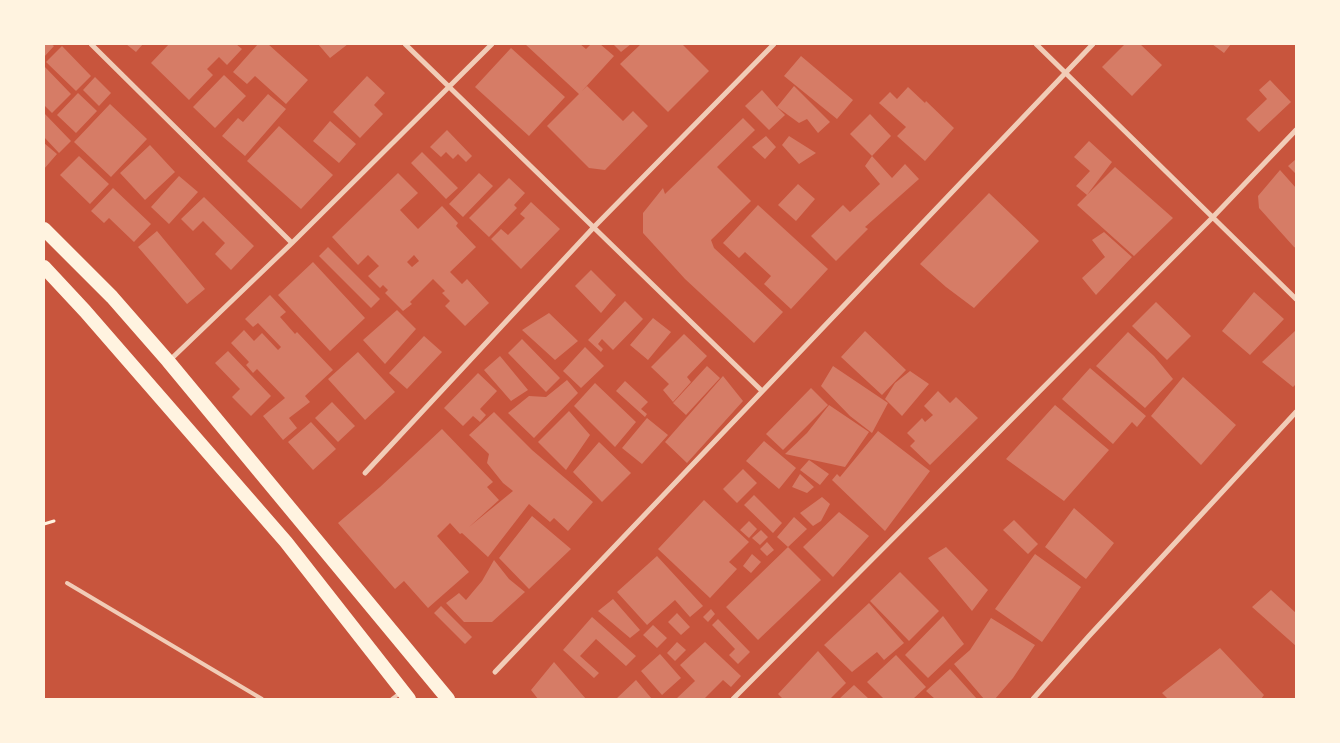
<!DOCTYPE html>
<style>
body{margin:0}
#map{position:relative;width:1340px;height:743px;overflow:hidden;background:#c8553d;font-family:Barlow,sans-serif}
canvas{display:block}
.frame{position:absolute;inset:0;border:45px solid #fff3e0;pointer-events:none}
</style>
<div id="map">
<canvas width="1340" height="743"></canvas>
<div class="frame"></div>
</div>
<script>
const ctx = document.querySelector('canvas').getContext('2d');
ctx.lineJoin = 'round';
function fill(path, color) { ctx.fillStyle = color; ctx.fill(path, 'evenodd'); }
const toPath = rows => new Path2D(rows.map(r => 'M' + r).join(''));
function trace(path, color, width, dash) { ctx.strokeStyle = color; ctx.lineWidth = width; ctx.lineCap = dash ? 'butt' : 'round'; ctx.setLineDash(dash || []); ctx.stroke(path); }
const building = toPath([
 [44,44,51,44,54,46,44,57],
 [126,44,143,44,136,52],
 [169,44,236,44,242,49,227,65,219,57,207,69,213,75,189,100,151,63],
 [258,44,268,44,308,80,286,104,255,76,247,84,233,72],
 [318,44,348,44,330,58],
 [525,44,580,44,586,49,591,44,600,44,614,56,582,91,587,86,623,121,633,111,648,126,605,170,589,168,547,126,579,94],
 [613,44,631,44,621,52],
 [641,44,682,44,709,71,668,112,620,64],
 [1125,44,1140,44,1162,65,1132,96,1102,67],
 [1212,44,1231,44,1224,53],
 [62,46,91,76,76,91,46,62],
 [511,48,565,97,529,136,475,87],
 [801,56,853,100,837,119,784,76],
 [44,66,71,94,52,113,44,105],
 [224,75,246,96,215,128,193,107],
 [367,76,385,93,374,105,383,114,360,138,333,112],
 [95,77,111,93,99,106,83,90],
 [1270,80,1291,102,1259,132,1246,119,1267,99,1259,90],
 [794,86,830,122,818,133,807,119,799,123,777,107,785,115,769,130,745,106,762,90,777,107],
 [908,87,925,103,926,101,954,128,925,161,897,136,906,127,879,103,890,92,897,99],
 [78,93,97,111,76,133,57,115],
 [268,94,286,109,245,156,222,136,238,118,243,122],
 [110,104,147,139,111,177,74,142],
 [44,113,71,141,59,153,44,137],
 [870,114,891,136,872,156,850,134],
 [743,118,755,130,717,167,751,201,711,240,714,248,783,312,754,343,685,279,643,233,643,213,663,188,665,194],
 [330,121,356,144,339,163,313,141],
 [279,126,333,175,301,209,247,161],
 [447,130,472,156,466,162,458,154,453,159,446,152,441,157,430,147],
 [766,136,776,147,765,159,752,147],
 [789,136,816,153,799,164,782,145],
 [1089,141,1112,162,1087,195,1115,167,1173,218,1134,256,1077,205,1087,195,1076,186,1090,171,1074,157],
 [44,143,57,154,44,169],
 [150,145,175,172,145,200,120,173],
 [422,152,458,188,446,199,411,163],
 [79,156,109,184,90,204,60,175],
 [872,156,892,178,905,164,919,179,865,227,868,229,836,261,811,236,843,205,850,212,880,184,865,166],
 [1296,159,1296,174,1288,166],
 [1280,170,1296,188,1296,248,1294,247,1259,208,1258,196],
 [398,173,418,193,400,210,418,229,442,206,458,223,456,226,476,247,450,272,462,284,467,279,489,303,465,326,445,306,450,301,442,293,445,291,433,279,410,302,412,304,403,311,385,293,388,290,383,285,380,288,368,276,379,266,368,255,358,265,332,237],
 [414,255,419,261,412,267,407,262],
 [479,173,493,186,463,217,449,204],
 [179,176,198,192,169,224,151,207],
 [509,178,525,193,514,205,517,208,489,237,469,218],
 [798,184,815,199,796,221,778,205],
 [113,188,151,224,134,242,109,218,104,223,91,211],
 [989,193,1039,241,974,308,946,287,920,264],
 [204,197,254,246,231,270,215,254,225,243,203,221,193,231,181,219],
 [531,202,560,229,521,269,491,239,501,229,508,235,525,218,520,214],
 [758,205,828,269,791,309,764,284,771,276,745,252,739,258,723,243],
 [157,231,205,289,187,304,138,247],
 [1104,232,1132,257,1096,295,1082,278,1105,257,1092,240],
 [328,247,380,299,371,308,319,256],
 [313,262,365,318,330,351,278,295],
 [591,270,616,295,601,313,575,286],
 [1254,292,1284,319,1250,355,1222,331],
 [270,295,286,312,280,317,295,334,297,332,333,370,305,396,310,402,289,418,297,428,283,440,263,416,285,398,257,369,253,373,246,365,249,362,231,343,244,330,254,341,262,333,278,350,281,347,258,323,253,327,245,319],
 [625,301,643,319,613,350,602,339,598,344,603,349,601,352,588,340],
 [1156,302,1191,336,1167,360,1132,326],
 [397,310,416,329,385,364,363,340],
 [549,313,578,341,555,360,522,330],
 [653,318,671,332,648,360,630,345],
 [1296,330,1296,384,1293,387,1262,362],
 [865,331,906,370,882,395,841,357],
 [1128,332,1154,356,1173,379,1145,408,1096,366],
 [684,334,707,356,687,377,691,382,673,402,663,390,669,384,651,367],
 [424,336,442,352,407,389,389,373],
 [522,339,560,378,546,392,508,353],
 [585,347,604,366,581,388,563,371],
 [228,351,271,396,251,416,232,397,240,389,215,363],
 [358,352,395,392,365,420,328,379],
 [500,356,528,390,511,401,484,370],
 [707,366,720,378,686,415,673,403],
 [833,366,888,403,872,433,850,416,821,386],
 [1090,368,1146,416,1137,427,1132,422,1113,444,1062,399],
 [910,371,929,384,902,416,885,399,895,383],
 [478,373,497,391,480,409,486,415,480,422,473,416,463,426,444,408],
 [723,376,743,401,687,463,665,442],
 [1183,377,1236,425,1201,465,1151,416],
 [567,380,578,393,534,438,508,413,529,396,546,397],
 [625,381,648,402,641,409,647,414,645,417,616,391],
 [595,383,636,422,615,447,574,406],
 [811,388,828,405,783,450,766,434],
 [938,391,950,403,956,397,978,418,930,465,910,446,915,441,907,433,922,418,925,422,933,415,924,406],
 [332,402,355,426,338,442,315,418],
 [829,405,869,432,845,467,785,454,807,433],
 [1055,405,1109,450,1064,501,1006,459],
 [569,411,590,435,566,470,538,442],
 [494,412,532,450,593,502,568,531,554,518,550,522,529,504,488,557,462,533,460,534,450,523,437,536,469,572,428,608,404,581,395,589,338,523,380,487,442,429,493,482,487,487,499,500,469,527,513,491,503,483,487,463,489,454,469,435],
 [647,418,668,435,642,464,622,448],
 [311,422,336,449,313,470,288,442],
 [878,431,930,471,885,531,832,480,837,474,840,477],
 [764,441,796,468,779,489,746,461],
 [599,442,631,473,602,502,573,472],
 [809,460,829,474,820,485,800,470],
 [743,469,757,483,737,503,723,489],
 [800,474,814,487,807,493,792,487],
 [754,495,782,523,773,533,744,505],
 [822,497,830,504,821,521,813,526,800,513],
 [704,500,749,542,729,562,737,569,710,598,658,549],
 [1074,508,1114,543,1086,579,1045,547],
 [839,512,869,536,833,577,803,547],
 [532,516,571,549,529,589,499,558],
 [794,517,807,529,788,547,777,537],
 [1014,520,1038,544,1028,554,1003,530],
 [749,521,757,529,749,538,740,530],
 [761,530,768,537,760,545,752,538],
 [767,542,774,550,767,556,760,549],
 [788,547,821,580,758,640,726,607],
 [946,547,988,590,972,611,928,558],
 [752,554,761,562,751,573,743,566],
 [1035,554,1081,587,1042,642,995,609],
 [657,556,703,606,690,617,675,600,647,625,617,592],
 [494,560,509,579,525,592,492,622,464,622,446,603,459,593,466,600,482,581],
 [900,572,939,611,909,641,870,601],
 [1271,590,1296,613,1296,646,1252,607],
 [613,599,640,630,630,638,598,611],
 [869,603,904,643,884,660,877,652,852,672,824,645],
 [441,606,472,637,465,644,434,613],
 [711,609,715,614,708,622,703,617],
 [677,613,690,627,681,635,668,622],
 [943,616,964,644,928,678,905,655],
 [592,617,636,656,626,666,596,639,580,656,599,673,594,678,563,650],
 [991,618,1035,645,1013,678,995,699,984,699,954,664,970,650],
 [718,619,750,652,738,664,729,655,735,649,712,625],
 [653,625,667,638,657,648,643,635],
 [677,642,686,650,675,661,667,653],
 [705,642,741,676,731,687,723,680,704,699,676,699,695,681,680,665],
 [1220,648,1264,695,1261,699,1168,699,1162,693],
 [818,651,846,683,830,699,783,699,778,694],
 [660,654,681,678,662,695,641,671],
 [896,655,926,687,913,699,884,699,867,682],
 [554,662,586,699,538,699,531,690],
 [950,669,977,699,935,699,926,691],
 [636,680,652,699,616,699],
 [854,685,869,699,839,699]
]);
const path = toPath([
 [44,524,54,521]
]);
const service = toPath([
 [67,583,262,699],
 [392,699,400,693]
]);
const minor = toPath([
 [91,44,292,243],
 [405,44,762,391],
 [1036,44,1296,299],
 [169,361,292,243,492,44],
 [365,473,594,227,774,44],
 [495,672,1093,44],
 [733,699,1213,217,1296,130],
 [1033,699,1089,636,1296,412]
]);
const trunk = toPath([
 [44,229,112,297,168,361,448,699],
 [44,267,85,311,286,542,409,699]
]);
fill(building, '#d67c66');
trace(path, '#fff3e0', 3);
trace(service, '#f1ccb7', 4);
trace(minor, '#f1ccb7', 5);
trace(trunk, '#fff3e0', 14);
</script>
